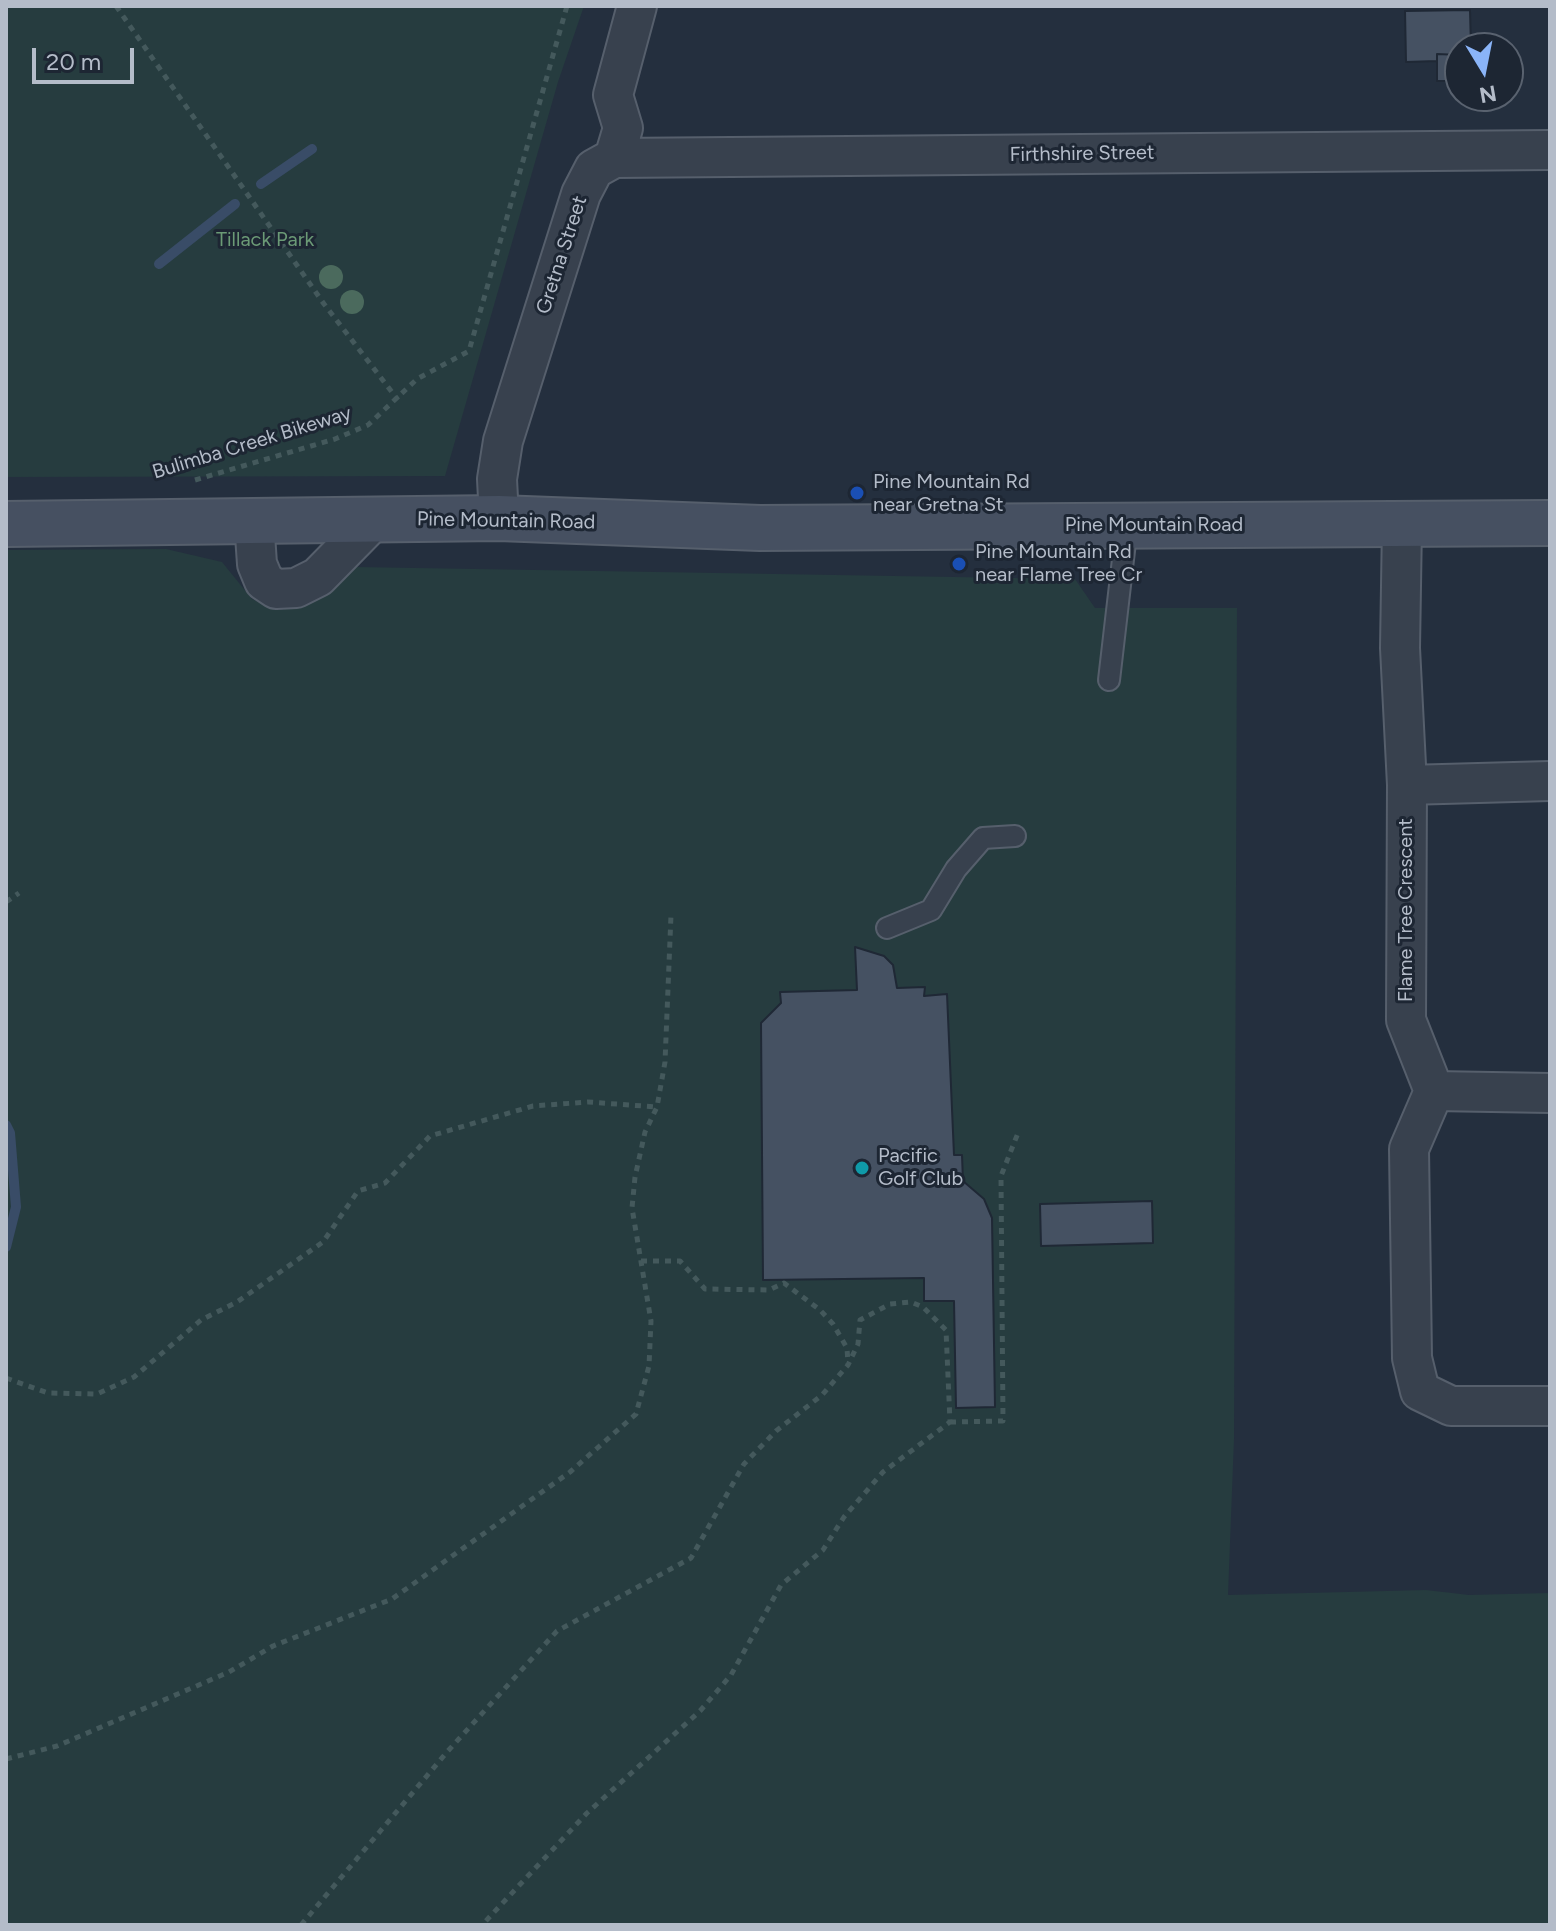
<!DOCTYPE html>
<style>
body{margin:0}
#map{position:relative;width:1556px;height:1931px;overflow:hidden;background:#242f3e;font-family:Figtree,sans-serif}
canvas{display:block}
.frame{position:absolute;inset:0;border:8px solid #b4bcc9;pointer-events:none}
.north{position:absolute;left:1444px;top:32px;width:80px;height:80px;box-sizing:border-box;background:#1d2633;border:2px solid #59626f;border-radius:50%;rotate:170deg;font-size:22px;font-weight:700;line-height:32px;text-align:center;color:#b4bcc9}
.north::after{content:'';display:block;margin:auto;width:28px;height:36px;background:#8ab4f8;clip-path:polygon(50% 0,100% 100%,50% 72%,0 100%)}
.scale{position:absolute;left:32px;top:48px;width:102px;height:36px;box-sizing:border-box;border:4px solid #b4bcc9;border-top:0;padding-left:10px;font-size:24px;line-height:28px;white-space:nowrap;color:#b4bcc9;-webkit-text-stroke:6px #1d2633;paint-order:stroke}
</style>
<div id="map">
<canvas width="1556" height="1931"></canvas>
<div class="frame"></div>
<div class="north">N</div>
<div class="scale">20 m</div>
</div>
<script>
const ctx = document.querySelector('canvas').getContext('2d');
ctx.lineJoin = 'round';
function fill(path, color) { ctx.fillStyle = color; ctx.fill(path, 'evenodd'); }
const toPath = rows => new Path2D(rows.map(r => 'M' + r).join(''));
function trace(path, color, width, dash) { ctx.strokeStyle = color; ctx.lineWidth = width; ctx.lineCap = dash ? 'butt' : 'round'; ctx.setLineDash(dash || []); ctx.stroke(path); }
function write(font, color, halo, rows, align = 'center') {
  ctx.font = font + ' Figtree,sans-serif'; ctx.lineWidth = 6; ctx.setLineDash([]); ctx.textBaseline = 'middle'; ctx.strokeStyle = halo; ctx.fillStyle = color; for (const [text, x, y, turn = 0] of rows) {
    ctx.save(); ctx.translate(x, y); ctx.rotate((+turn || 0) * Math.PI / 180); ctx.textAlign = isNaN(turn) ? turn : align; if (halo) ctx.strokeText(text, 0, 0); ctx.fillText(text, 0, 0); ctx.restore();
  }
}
const green = toPath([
 [6,6,584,6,558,82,445,476,6,477],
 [166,549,222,562,252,599,277,610,306,606,333,581,356,567,1075,579,1095,608,1237,608,1234,1439,1228,1595,1426,1590,1469,1595,1550,1593,1550,1925,6,1925,6,550]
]);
const stream = toPath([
 [261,184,312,149],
 [159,264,235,204],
 [6,1125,10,1133,16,1207,6,1247]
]);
const building = toPath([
 [1470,10,1471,48,1460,48,1460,55,1437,54,1437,61,1406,62,1405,11,1470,10],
 [1437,54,1460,55,1460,81,1437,81,1437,54],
 [855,947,884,956,893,965,897,988,925,987,924,996,947,994,954,1155,962,1155,963,1181,984,1199,992,1218,995,1407,956,1408,954,1301,924,1301,924,1278,763,1280,761,1023,781,1003,780,992,857,990,855,947],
 [1152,1201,1153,1243,1041,1246,1040,1204,1152,1201]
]);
const path = toPath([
 [116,6,324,304,398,400],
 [195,480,335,439,368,425,417,379,469,351,567,6],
 [6,902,19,893],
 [641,1261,680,1261,705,1289,769,1290,784,1283,820,1310,833,1324,847,1348,848,1364],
 [6,1378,48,1393,97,1394,134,1377,201,1320,237,1302,323,1242,358,1191,385,1183,430,1136,533,1106,588,1102,657,1107],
 [950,1422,1003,1421,1001,1176,1018,1133],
 [6,1759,57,1746,229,1672,273,1646,392,1599,570,1472,636,1414,649,1366,651,1321,632,1208,635,1177,645,1132,657,1107,665,1062,671,915],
 [301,1925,447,1752,557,1631,691,1558,744,1464,776,1431,822,1395,848,1365,858,1344,860,1320,890,1304,911,1302,923,1307,946,1330,950,1422,883,1472,844,1517,823,1550,781,1585,731,1675,700,1711,587,1813,482,1925]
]);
const lane = toPath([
 [1109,680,1127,525],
 [887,928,931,910,956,869,983,838,1015,836]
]);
const street = toPath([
 [614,158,1550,150],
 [499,518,497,479,503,441,581,194,594,169,614,158,623,128,613,95,637,6],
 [254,520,257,564,264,581,276,589,296,588,318,577,374,520],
 [1402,524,1400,648,1407,785,1406,1020,1434,1091,1409,1149,1412,1358,1420,1391,1451,1406,1550,1406],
 [1407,785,1550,781],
 [1434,1091,1550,1093]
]);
const secondary = toPath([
 [6,524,499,518,760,528,1550,523]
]);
const trees = [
 [331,277],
 [352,302]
];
const markers = [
 [857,493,8,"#1a4fb4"],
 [959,564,8,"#1a4fb4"],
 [862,1168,8,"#0f9aa8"]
];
const streetNames = [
 ["Firthshire Street",1082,154,-1],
 ["Gretna Street",562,255,-72],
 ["Bulimba Creek Bikeway",252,443,-17],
 ["Pine Mountain Road",506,521,1],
 ["Pine Mountain Road",1154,525],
 ["Flame Tree Crescent",1406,910,-90]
];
const parkNames = [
 ["Tillack Park",265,240]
];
const poiNames = [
 ["Pine Mountain Rd",873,482],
 ["near Gretna St",873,505],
 ["Pine Mountain Rd",975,552],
 ["near Flame Tree Cr",975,575],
 ["Pacific",878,1156],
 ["Golf Club",878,1179]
];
fill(green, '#263c3f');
trace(stream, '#394c67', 10);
fill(building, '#455162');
trace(building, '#1f2835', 2);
trace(lane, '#565f6c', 24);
trace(street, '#565f6c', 42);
trace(secondary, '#565f6c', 48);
trace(path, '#44595c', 5, [6, 6]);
trace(lane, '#38414e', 20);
trace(street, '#38414e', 38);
trace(secondary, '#465061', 44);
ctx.fillStyle = '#4b6a5d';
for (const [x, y] of trees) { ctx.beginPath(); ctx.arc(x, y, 12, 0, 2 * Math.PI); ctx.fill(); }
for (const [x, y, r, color] of markers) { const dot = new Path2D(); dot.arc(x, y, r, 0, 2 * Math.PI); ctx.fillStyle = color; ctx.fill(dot); trace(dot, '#1d2633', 3); }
write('20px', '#b4bcc9', '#1d2633', streetNames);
write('20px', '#6b9a76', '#1d2633', parkNames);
write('20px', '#b4bcc9', '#1d2633', poiNames, 'left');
</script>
